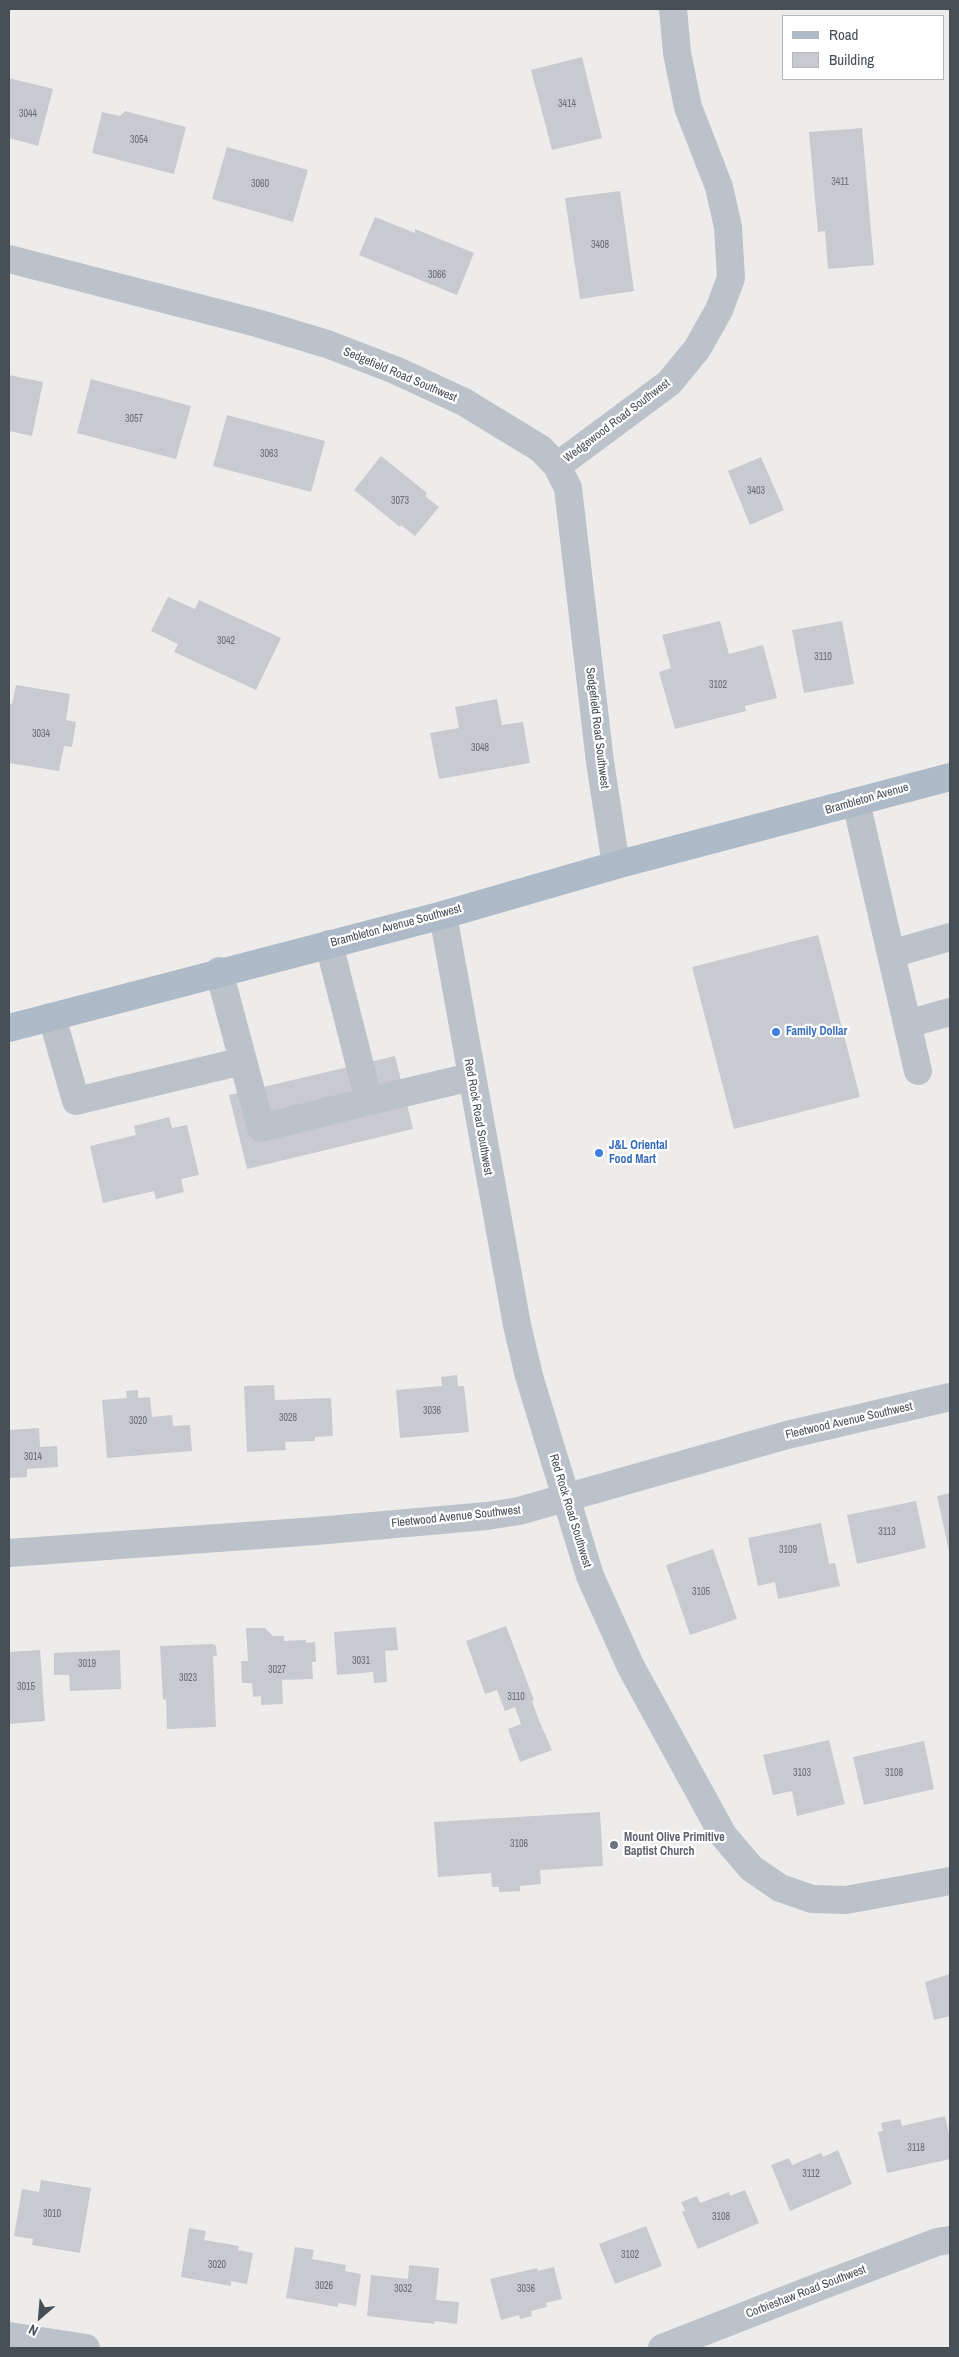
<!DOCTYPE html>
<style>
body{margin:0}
#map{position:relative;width:959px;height:2357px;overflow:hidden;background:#eeebeb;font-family:"Archivo Narrow",sans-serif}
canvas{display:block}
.frame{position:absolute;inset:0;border:10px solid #464e56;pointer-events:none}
.legend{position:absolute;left:782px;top:15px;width:162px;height:65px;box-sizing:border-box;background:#fff;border:1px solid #b5b8bb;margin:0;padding:6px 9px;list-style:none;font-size:15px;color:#464e56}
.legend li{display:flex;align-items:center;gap:10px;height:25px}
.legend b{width:25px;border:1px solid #b5b8bb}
.north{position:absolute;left:15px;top:2292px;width:50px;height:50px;-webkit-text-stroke:4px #fff;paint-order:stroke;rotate:207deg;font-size:14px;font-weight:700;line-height:20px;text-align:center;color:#464e56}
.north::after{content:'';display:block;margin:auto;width:18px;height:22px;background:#464e56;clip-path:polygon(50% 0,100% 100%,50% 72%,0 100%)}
</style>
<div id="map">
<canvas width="959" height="2357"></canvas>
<div class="frame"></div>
<ul class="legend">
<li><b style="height:6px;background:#aebac7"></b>Road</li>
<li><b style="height:14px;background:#c9cad0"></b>Building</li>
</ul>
<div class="north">N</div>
</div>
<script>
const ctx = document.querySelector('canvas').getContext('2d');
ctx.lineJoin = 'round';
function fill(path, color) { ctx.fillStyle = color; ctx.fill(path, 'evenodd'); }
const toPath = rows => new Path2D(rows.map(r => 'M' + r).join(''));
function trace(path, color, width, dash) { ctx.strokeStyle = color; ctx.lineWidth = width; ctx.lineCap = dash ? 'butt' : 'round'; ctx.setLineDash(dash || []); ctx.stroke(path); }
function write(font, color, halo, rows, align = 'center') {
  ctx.font = font + ' "Archivo Narrow",sans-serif'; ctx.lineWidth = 4.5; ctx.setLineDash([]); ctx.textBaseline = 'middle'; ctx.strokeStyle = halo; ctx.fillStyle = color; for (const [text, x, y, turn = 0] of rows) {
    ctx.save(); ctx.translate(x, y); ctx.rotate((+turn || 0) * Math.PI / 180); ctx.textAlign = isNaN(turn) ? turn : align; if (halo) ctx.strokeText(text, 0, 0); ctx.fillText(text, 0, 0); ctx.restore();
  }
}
const building = toPath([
 [582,57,602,138,552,150,531,70],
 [9,78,53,89,38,146,9,138],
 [125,111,186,127,174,174,92,153,102,112,120,116],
 [862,128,874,265,828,269,825,231,818,232,809,132],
 [227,147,308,170,293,222,212,199],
 [620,191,634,291,580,299,565,198],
 [375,217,415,233,415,229,474,253,457,295,359,255],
 [9,375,43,382,32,436,9,431],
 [91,379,191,406,176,459,77,433],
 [227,415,325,441,311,492,213,466],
 [381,456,427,493,425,496,439,507,415,536,401,525,400,527,354,490],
 [761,457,784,510,750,525,728,471],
 [168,597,195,609,199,600,281,638,256,690,174,652,178,644,151,631],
 [720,621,729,654,763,645,777,698,745,706,746,711,675,729,659,672,671,668,662,635],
 [842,621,854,684,804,693,792,630],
 [16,685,70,694,66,720,76,722,72,747,64,746,59,771,9,763,9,703,12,704],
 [497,699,502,725,523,722,530,763,439,779,430,733,459,728,455,707],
 [818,935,860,1097,734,1129,692,967],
 [395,1056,413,1129,247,1169,229,1095],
 [169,1117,172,1128,187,1125,199,1175,181,1179,184,1192,156,1199,154,1191,103,1203,90,1146,136,1135,134,1126],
 [457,1375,458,1386,464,1386,469,1432,400,1438,396,1390,442,1386,441,1377],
 [274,1385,275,1400,331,1398,333,1436,315,1437,315,1441,285,1442,286,1450,247,1452,244,1386],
 [138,1390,138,1398,150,1397,152,1417,172,1415,173,1426,190,1425,192,1451,107,1458,102,1400,127,1398,126,1391],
 [39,1428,40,1447,57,1446,58,1467,27,1469,27,1477,9,1478,9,1430],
 [950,1493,950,1551,949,1551,937,1496],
 [916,1501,926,1548,857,1564,847,1515],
 [821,1523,829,1564,835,1563,840,1586,778,1599,775,1582,758,1586,748,1538],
 [713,1549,737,1619,690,1635,666,1565],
 [506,1626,534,1700,532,1701,538,1718,552,1750,520,1762,508,1729,521,1724,515,1707,505,1711,497,1690,485,1694,466,1641],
 [396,1627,398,1650,385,1651,387,1682,374,1683,373,1672,337,1675,334,1632],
 [246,1628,265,1628,273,1636,284,1636,284,1641,306,1640,306,1643,315,1642,316,1662,312,1662,313,1679,282,1680,283,1704,261,1705,261,1696,253,1697,252,1683,242,1683,241,1661,248,1661],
 [213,1644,216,1646,217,1656,213,1656,216,1727,167,1729,166,1699,163,1700,160,1646],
 [40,1650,45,1721,9,1724,9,1652],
 [120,1650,121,1689,70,1691,69,1675,54,1675,54,1653],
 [829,1740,845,1804,797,1816,792,1791,773,1795,763,1755],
 [924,1741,934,1789,864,1805,853,1757],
 [600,1812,603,1866,540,1870,541,1884,520,1886,520,1891,499,1892,499,1887,492,1887,491,1873,438,1877,434,1822],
 [950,1974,950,2016,934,2020,925,1982],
 [945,2116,950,2138,950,2159,887,2173,878,2132,883,2131,881,2123,900,2119,902,2126],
 [838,2150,852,2184,790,2211,771,2165,789,2158,792,2165,821,2153,823,2157],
 [41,2180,91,2188,80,2253,32,2245,33,2239,14,2236,22,2189,39,2192],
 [745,2190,759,2223,698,2249,682,2212,685,2210,681,2202,697,2196,700,2203,729,2192,730,2196],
 [646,2226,662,2266,615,2284,599,2244],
 [189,2228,206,2231,204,2240,239,2246,238,2250,253,2253,247,2284,231,2281,231,2286,181,2277],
 [295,2247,314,2250,312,2259,346,2265,345,2271,361,2274,356,2306,338,2303,338,2307,286,2298],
 [409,2265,439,2268,436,2300,459,2302,457,2324,435,2321,434,2324,367,2316,371,2275,408,2279],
 [554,2267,562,2299,546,2303,547,2307,531,2311,532,2316,520,2319,519,2315,501,2320,490,2279,537,2268,538,2271]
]);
const minor = toPath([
 [9,259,257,323,327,344,395,370,464,402,541,449,557,466,568,488,600,762,616,865],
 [557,466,669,383,697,349,719,310,731,278,728,227,719,187,688,107,677,53,673,9],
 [856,802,918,1071],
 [443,915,517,1325,529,1376,590,1576,631,1667,723,1835,751,1868,780,1888,812,1899,846,1900,950,1881],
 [891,954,950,937],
 [219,971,261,1128,369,1101,329,944],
 [52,1017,76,1101,243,1061],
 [907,1024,950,1012],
 [369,1101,471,1077],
 [9,1553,316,1531,487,1516,519,1511,787,1435,950,1397],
 [9,2336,86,2348],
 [662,2348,808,2291,937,2242,950,2240]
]);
const major = toPath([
 [9,1028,443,915,616,865,950,777]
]);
const markers = [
 [776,1032,5,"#3f7fe0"],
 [599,1153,5,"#3f7fe0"],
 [614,1845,5,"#6b7280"]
];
const numberNames = [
 ["3414",567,104],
 ["3044",28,114],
 ["3054",139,140],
 ["3411",840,182],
 ["3060",260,184],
 ["3408",600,245],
 ["3066",437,275],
 ["3057",134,419],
 ["3063",269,454],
 ["3403",756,491],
 ["3073",400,501],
 ["3042",226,641],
 ["3110",823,657],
 ["3102",718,685],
 ["3034",41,734],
 ["3048",480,748],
 ["3036",432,1411],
 ["3028",288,1418],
 ["3020",138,1421],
 ["3014",33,1457],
 ["3113",887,1532],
 ["3109",788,1550],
 ["3105",701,1592],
 ["3031",361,1661],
 ["3019",87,1664],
 ["3027",277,1670],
 ["3023",188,1678],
 ["3015",26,1687],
 ["3110",516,1697],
 ["3103",802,1773],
 ["3108",894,1773],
 ["3106",519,1844],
 ["3118",916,2148],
 ["3112",811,2174],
 ["3010",52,2214],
 ["3108",721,2217],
 ["3102",630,2255],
 ["3020",217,2265],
 ["3026",324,2286],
 ["3032",403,2289],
 ["3036",526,2289]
];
const streetNames = [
 ["Sedgefield Road Southwest",400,375,23],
 ["Wedgewood Road Southwest",617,421,-37],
 ["Sedgefield Road Southwest",597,728,83],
 ["Brambleton Avenue",867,799,-16],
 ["Brambleton Avenue Southwest",396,926,-15],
 ["Red Rock Road Southwest",478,1117,80],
 ["Fleetwood Avenue Southwest",849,1421,-13],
 ["Red Rock Road Southwest",570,1511,73],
 ["Fleetwood Avenue Southwest",456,1517,-6],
 ["Corbieshaw Road Southwest",806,2292,-21]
];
const shopNames = [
 ["Family Dollar",786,1032],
 ["J&L Oriental",609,1146],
 ["Food Mart",609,1160]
];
const worshipNames = [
 ["Mount Olive Primitive",624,1838],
 ["Baptist Church",624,1852]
];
fill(building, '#c9cad0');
trace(minor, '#bbc2c9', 28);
trace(major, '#aebac7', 28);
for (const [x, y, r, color] of markers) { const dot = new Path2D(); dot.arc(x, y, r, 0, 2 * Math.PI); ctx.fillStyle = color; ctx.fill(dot); trace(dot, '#fff', 2); }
write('10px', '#676d74', null, numberNames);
write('12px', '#464e56', '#fff', streetNames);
write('bold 12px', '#366cbe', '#fff', shopNames, 'left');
write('bold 12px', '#5b616d', '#fff', worshipNames, 'left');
</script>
